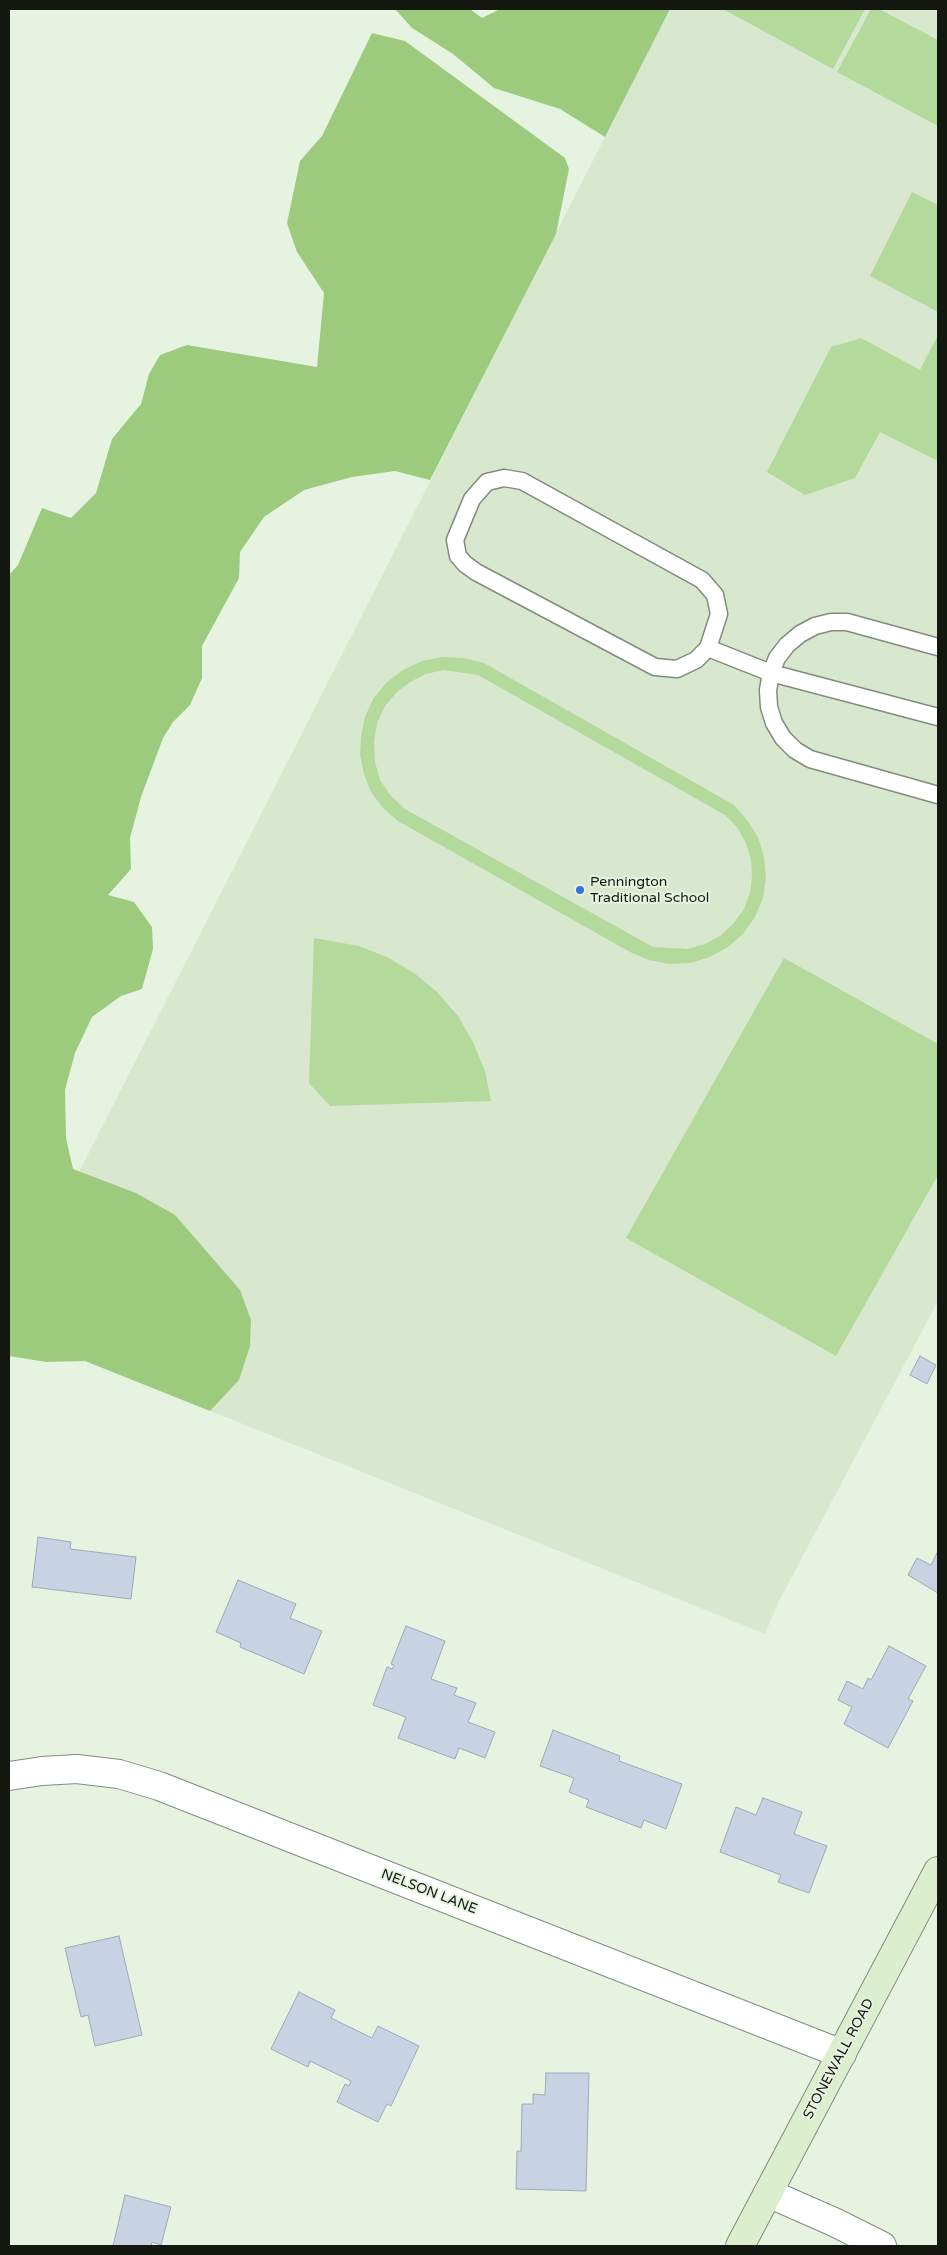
<!DOCTYPE html>
<style>
body{margin:0}
#map{position:relative;width:947px;height:2255px;overflow:hidden;background:#e7f3e1;font-family:"Varela Round",sans-serif}
canvas{display:block}
.frame{position:absolute;inset:0;border:10px solid #131710;pointer-events:none}
</style>
<div id="map">
<canvas width="947" height="2255"></canvas>
<div class="frame"></div>
</div>
<script>
const ctx = document.querySelector('canvas').getContext('2d');
ctx.lineJoin = 'round';
function fill(path, color) { ctx.fillStyle = color; ctx.fill(path, 'evenodd'); }
const toPath = rows => new Path2D(rows.map(r => 'M' + r).join(''));
function trace(path, color, width, dash) { ctx.strokeStyle = color; ctx.lineWidth = width; ctx.lineCap = dash ? 'butt' : 'round'; ctx.setLineDash(dash || []); ctx.stroke(path); }
function write(font, color, halo, rows, align = 'center') {
  ctx.font = font + ' "Varela Round",sans-serif'; ctx.lineWidth = 4; ctx.setLineDash([]); ctx.textBaseline = 'middle'; ctx.strokeStyle = halo; ctx.fillStyle = color; for (const [text, x, y, turn = 0] of rows) {
    ctx.save(); ctx.translate(x, y); ctx.rotate((+turn || 0) * Math.PI / 180); ctx.textAlign = isNaN(turn) ? turn : align; if (halo) ctx.strokeText(text, 0, 0); ctx.fillText(text, 0, 0); ctx.restore();
  }
}
const built = toPath([
 [670,9,938,9,938,1301,778,1603,765,1634,9,1330,9,1310]
]);
const green = toPath([
 [723,9,865,9,833,69],
 [871,9,879,9,938,40,938,126,837,72],
 [912,192,938,205,938,312,870,276],
 [938,335,938,461,880,432,855,478,805,495,767,472,831,347,861,338,920,370],
 [442,657,464,658,484,663,734,805,747,820,758,837,764,857,766,878,763,898,755,917,743,934,728,947,710,957,690,963,669,964,649,960,630,952,398,821,383,808,371,792,364,774,360,755,361,736,365,717,373,699,386,683,403,670,422,661],
 [443,670,478,675,725,815,737,827,746,843,751,859,752,876,750,893,744,909,733,924,720,936,705,944,688,949,653,947,405,809,391,796,380,780,375,762,374,742,377,723,385,706,397,692,410,682,426,674],
 [314,938,359,946,387,957,414,973,437,992,458,1016,473,1042,485,1071,491,1101,330,1106,309,1083],
 [784,958,938,1044,938,1175,836,1356,626,1238]
]);
const forest = toPath([
 [395,9,470,9,482,18,500,9,670,9,605,137,560,109,494,88,453,54,412,28],
 [372,33,405,41,565,158,569,169,556,234,430,480,395,471,352,477,304,490,264,517,240,552,239,578,202,646,202,678,190,705,173,722,163,738,141,797,130,838,131,869,108,895,134,902,152,927,153,949,142,989,121,996,92,1017,75,1053,65,1090,66,1138,73,1169,136,1193,175,1215,240,1290,251,1320,250,1346,239,1380,210,1411,85,1361,46,1362,9,1356,9,575,18,565,42,508,71,518,96,493,112,439,141,404,149,374,160,355,187,345,317,367,324,293,297,252,287,223,300,161,322,136]
]);
const building = toPath([
 [920,1356,936,1365,927,1384,910,1375,920,1356],
 [38,1537,71,1542,70,1549,136,1557,131,1599,32,1587,38,1537],
 [938,1551,938,1593,908,1575,917,1558,931,1565,938,1551],
 [238,1580,296,1604,290,1618,322,1631,304,1674,240,1647,241,1643,216,1632,238,1580],
 [406,1626,445,1641,431,1679,457,1688,454,1695,476,1703,468,1722,495,1732,485,1758,459,1748,455,1759,398,1738,406,1717,373,1705,387,1667,392,1669,394,1665,391,1664,406,1626],
 [889,1646,926,1666,908,1699,913,1701,888,1748,844,1724,852,1707,838,1700,847,1681,863,1689,868,1678,871,1680,889,1646],
 [553,1730,620,1756,619,1761,682,1784,666,1829,644,1820,641,1828,586,1807,589,1800,569,1792,574,1778,540,1766,553,1730],
 [763,1798,802,1812,794,1834,827,1846,809,1893,778,1882,781,1875,720,1852,736,1807,756,1815,763,1798],
 [119,1936,142,2035,95,2046,88,2015,81,2017,65,1948,119,1936],
 [299,1992,335,2010,331,2018,372,2038,378,2026,419,2046,391,2106,387,2104,378,2122,337,2102,345,2084,349,2086,351,2081,310,2061,308,2067,271,2049,299,1992],
 [546,2073,589,2073,586,2191,516,2189,517,2151,521,2151,522,2104,533,2104,533,2094,545,2095,546,2073],
 [125,2195,171,2207,161,2245,152,2242,151,2246,113,2246,125,2195]
]);
const lane = toPath([
 [504,478,522,481,702,580,715,595,719,614,708,648,696,660,677,669,655,667,476,572,465,564,458,556,455,540,472,499,487,482,504,478],
 [938,647,847,622,831,622,815,626,800,634,787,645,777,658,771,673,768,690,769,707,774,723,783,738,795,750,810,759,938,795],
 [708,648,771,673,938,717]
]);
const street = toPath([
 [9,1776,42,1771,77,1769,119,1774,159,1786,842,2054],
 [768,2193,834,2222,882,2246]
]);
const secondary = toPath([
 [740,2246,938,1871]
]);
const markers = [
 [580,890,5,"#3772e1"]
];
const poiNames = [
 ["Pennington",590,882],
 ["Traditional School",590,898]
];
const streetNames = [
 ["NELSON LANE",429,1892,21],
 ["STONEWALL ROAD",839,2059,-62]
];
fill(built, '#d8e8cf');
fill(green, '#b3d99b');
fill(forest, '#9ccb7e');
fill(building, '#c7d2e3');
trace(building, '#9ea8b8', 1);
trace(lane, '#828c7c', 19);
trace(street, '#828c7c', 30);
trace(secondary, '#828c7c', 30);
trace(lane, '#fff', 16);
trace(street, '#fff', 28);
trace(secondary, '#dbeece', 28);
for (const [x, y, r, color] of markers) { const dot = new Path2D(); dot.arc(x, y, r, 0, 2 * Math.PI); ctx.fillStyle = color; ctx.fill(dot); trace(dot, '#e7f3e1', 2); }
write('14px', '#131710', '#e7f3e1', poiNames, 'left');
write('14px', '#131710', '#e7f3e1', streetNames);
</script>
